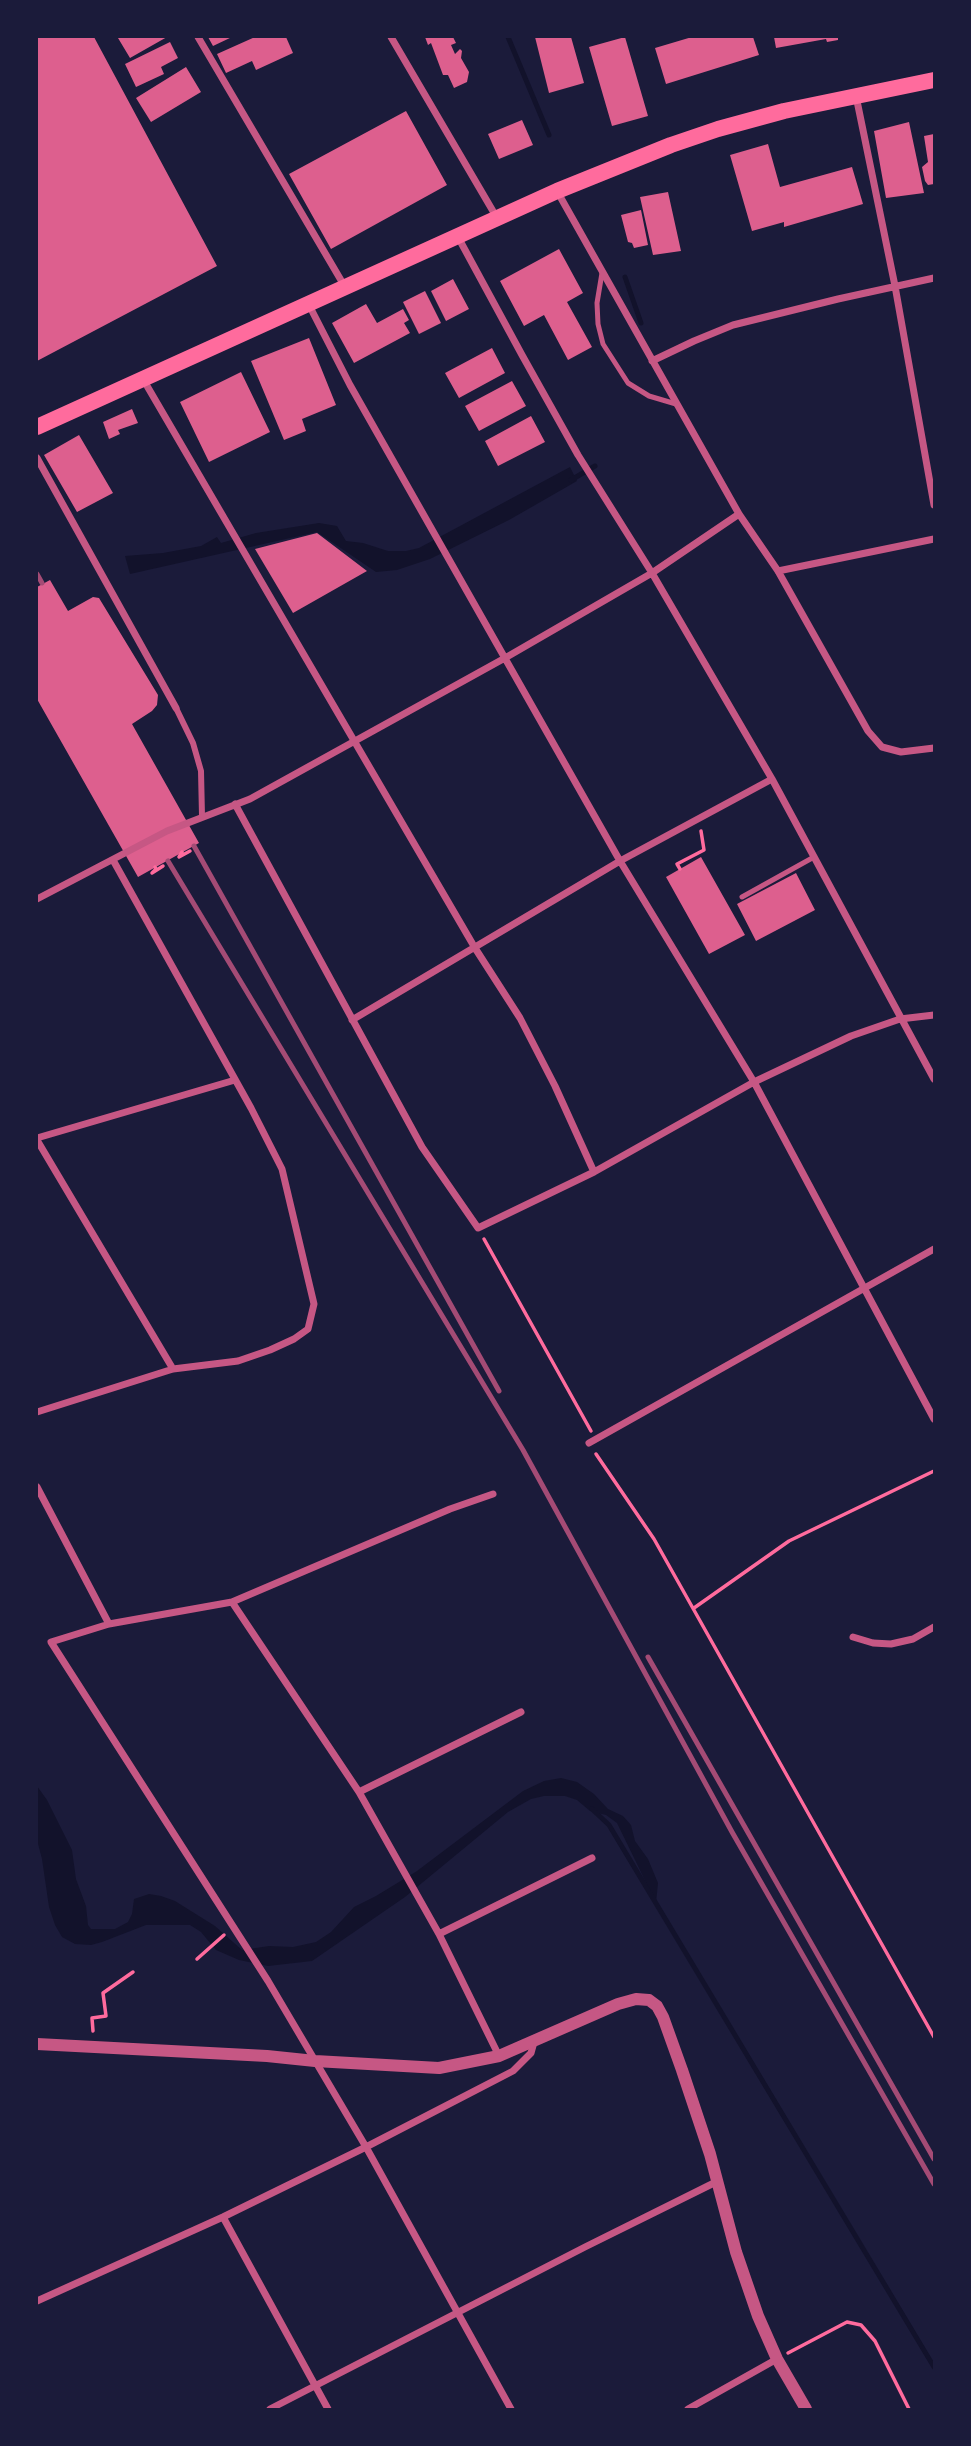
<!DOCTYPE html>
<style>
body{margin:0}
#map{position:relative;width:971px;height:2446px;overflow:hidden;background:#1b1b3a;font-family:Rubik,sans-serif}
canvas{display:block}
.frame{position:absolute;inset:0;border:38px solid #1b1b3a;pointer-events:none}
</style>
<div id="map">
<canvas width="971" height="2446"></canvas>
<div class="frame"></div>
</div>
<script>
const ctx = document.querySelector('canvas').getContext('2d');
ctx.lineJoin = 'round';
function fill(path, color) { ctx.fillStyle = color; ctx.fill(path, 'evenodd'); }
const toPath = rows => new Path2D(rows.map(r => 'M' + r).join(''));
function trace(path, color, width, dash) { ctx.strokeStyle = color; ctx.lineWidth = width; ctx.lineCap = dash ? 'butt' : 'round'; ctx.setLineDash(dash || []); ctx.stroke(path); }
const water = toPath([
 [570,467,577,481,509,520,430,559,397,570,376,572,317,532,130,574,125,556,163,553,201,546,217,537,221,543,256,533,319,523,337,526,346,541,363,543,388,551,406,551,419,548],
 [561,1778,577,1782,594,1794,608,1809,623,1816,631,1825,635,1841,648,1859,658,1883,656,1903,617,1823,606,1815,590,1811,577,1800,565,1796,544,1796,531,1799,508,1812,405,1897,312,1961,268,1966,239,1960,216,1950,201,1932,190,1925,146,1925,102,1942,91,1945,75,1944,62,1937,55,1925,49,1907,42,1859,37,1840,37,1786,47,1800,72,1850,76,1879,86,1906,88,1925,91,1929,115,1929,128,1922,132,1914,134,1899,149,1894,161,1896,175,1901,215,1926,242,1950,269,1946,293,1947,316,1942,331,1932,354,1907,376,1896,417,1871,523,1791,544,1781]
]);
const stream = toPath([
 [508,37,549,135],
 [625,277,641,323],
 [571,480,595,466],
 [592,1809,609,1825,934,2367]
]);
const building = toPath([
 [37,37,94,37,217,266,37,361],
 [121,37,167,37,130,58,118,38],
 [208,37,232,37,213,46],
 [255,37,286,37,293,53,256,70,252,61,226,73,217,54],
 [425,37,453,37,456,43,451,45,455,54,460,49,462,51,461,58,469,72,467,82,454,88,448,75,443,75,431,43,428,45],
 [535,37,571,37,584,83,549,93],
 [625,37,648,116,612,126,589,47],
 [692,37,753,37,759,55,666,84,655,48],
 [774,37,838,37,838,40,827,42,826,39,776,48],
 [170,42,178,58,161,67,164,74,136,87,125,64],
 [186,67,201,92,151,122,136,98],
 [406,111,447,185,331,249,289,174],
 [522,120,533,145,499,159,488,134],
 [909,122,924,193,886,198,874,131],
 [934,134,934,184,928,185,925,181,922,167,928,162,924,136],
 [768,144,780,187,852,167,863,204,784,227,784,222,752,231,730,155],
 [668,192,681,251,653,255,640,197],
 [641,210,648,245,634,248,632,243,628,242,621,215],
 [559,249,583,293,567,302,592,347,568,360,544,315,524,326,500,281],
 [453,279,469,309,446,321,431,291],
 [425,291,441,323,419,334,403,302],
 [366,304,377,323,403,309,409,320,404,323,410,333,354,363,332,323],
 [309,338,336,405,302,419,306,431,284,440,251,361],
 [492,348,505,373,459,398,445,373],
 [241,372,270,432,209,462,180,402],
 [512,381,526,406,479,431,465,406],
 [132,409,138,423,118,430,120,434,109,439,103,422],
 [531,416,545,442,498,466,485,441],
 [79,435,113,493,77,512,44,455],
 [317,533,367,571,293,613,255,549],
 [50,580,68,611,93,597,99,598,158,695,157,705,152,711,132,724,199,843,138,877,37,699,37,587],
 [701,857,745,935,709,954,666,877],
 [796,873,815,910,756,941,737,904]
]);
const path = toPath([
 [182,852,179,857,190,851],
 [155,867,156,869,152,873,163,866],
 [680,869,677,864,704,850,701,831],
 [484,1239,591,1431],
 [596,1454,654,1539,934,2037],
 [694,1608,789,1541,934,1471],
 [197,1959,224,1935],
 [93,2031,92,2018,106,2016,103,1993,133,1972],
 [788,2353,847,2322,861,2325,875,2341,909,2409]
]);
const service = toPath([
 [602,273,597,303,598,324,603,344,628,383,649,396,676,404],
 [742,897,814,857]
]);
const pedestrian = toPath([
 [176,708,193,743,201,771,202,816]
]);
const minor = toPath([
 [198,37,345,287],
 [391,37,497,218],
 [856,96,895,286,934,505],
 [557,191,739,514,778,571,868,731,882,747,901,752,934,748],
 [458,237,522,355,578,455,652,573,772,779,934,1079],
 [309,305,350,385,620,861,754,1082,934,1419],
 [652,361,694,341,733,325,838,299,934,278],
 [143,379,475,948,520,1018,555,1086,594,1172],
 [37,458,176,708],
 [778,571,934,539],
 [235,804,422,1147,478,1228,594,1172,754,1082,851,1036,900,1019,934,1015],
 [37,899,167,831,250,799,505,658,652,573,739,514],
 [352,1020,620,861,772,779],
 [37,1138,235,1080],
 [37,1140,173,1369],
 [37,1412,173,1369,238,1361,270,1350,294,1339,308,1329,314,1304,282,1169,251,1108,113,860],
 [589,1443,934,1249],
 [37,1487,109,1624],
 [493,1494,450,1509,232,1602,109,1624,51,1642,268,1981,366,2147,511,2409],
 [232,1602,359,1792,439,1934,499,2056],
 [853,1637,873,1643,891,1644,913,1639,934,1627],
 [359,1792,521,1712],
 [439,1934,592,1858],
 [223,2217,328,2409],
 [37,2301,223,2217,366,2147,513,2071,531,2053,534,2042],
 [270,2409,585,2247,718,2181],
 [688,2409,777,2359]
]);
const tertiary = toPath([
 [37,2044,267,2056,315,2061,439,2068,499,2056,618,2004,636,1999,649,2000,657,2006,663,2017,682,2070,710,2154,736,2252,758,2316,777,2359,806,2409]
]);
const primary = toPath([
 [37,427,557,191,671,145,718,129,784,111,934,80]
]);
const rail = toPath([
 [37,574,42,583],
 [194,846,499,1391],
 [168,861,523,1450,732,1832,934,2184],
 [648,1657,934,2159]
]);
fill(water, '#12122b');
trace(stream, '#12122b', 5);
fill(building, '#dd5f8e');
trace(path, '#ff6b9d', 3.5);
trace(service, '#c65784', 5);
trace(pedestrian, '#c65784', 6);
trace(minor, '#c65784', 7);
trace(tertiary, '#c65784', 12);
trace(primary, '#ff6b9d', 16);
trace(rail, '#a44b75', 5);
</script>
